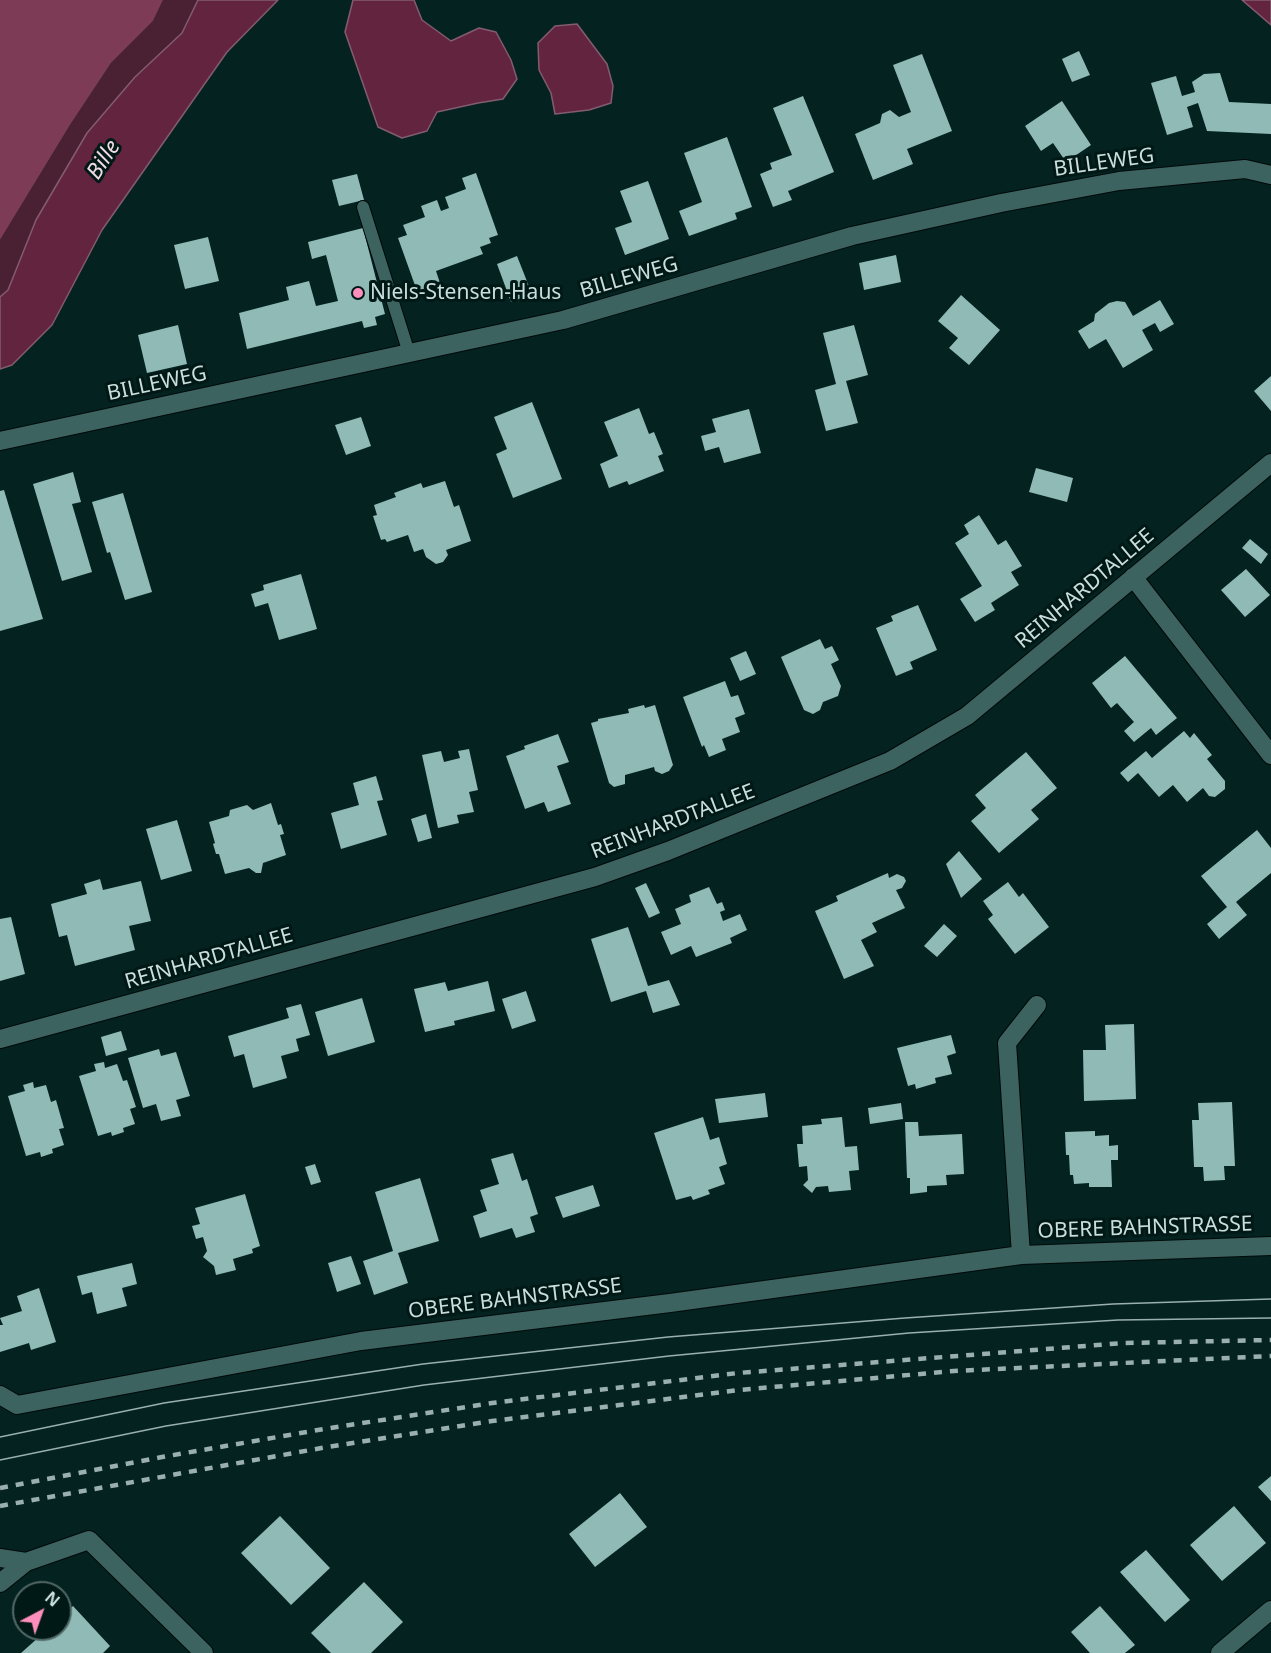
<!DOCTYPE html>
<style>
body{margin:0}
#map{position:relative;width:1271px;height:1653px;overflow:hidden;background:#042220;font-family:"Noto Sans",sans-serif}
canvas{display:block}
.north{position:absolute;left:12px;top:1581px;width:60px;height:60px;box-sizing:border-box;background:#001917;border:2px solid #516866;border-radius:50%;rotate:41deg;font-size:16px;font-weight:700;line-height:24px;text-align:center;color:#cadedc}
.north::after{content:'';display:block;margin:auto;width:21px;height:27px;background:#fe8ebb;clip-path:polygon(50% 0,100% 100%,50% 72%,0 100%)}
</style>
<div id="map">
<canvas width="1271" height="1653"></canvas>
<div class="north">N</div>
</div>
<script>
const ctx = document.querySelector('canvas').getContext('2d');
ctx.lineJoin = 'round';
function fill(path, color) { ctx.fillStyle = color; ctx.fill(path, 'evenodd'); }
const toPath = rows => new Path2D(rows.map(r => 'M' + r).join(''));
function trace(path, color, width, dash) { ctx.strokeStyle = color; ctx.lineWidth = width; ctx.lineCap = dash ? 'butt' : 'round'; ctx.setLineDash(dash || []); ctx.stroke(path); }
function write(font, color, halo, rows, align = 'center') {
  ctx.font = font + ' "Noto Sans",sans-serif'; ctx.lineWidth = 6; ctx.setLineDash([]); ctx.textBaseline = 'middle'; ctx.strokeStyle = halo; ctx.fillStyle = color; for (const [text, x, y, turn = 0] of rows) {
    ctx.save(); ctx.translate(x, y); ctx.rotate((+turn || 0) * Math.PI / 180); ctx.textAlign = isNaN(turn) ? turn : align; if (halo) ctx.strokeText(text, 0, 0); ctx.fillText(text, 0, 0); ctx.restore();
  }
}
const green = toPath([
 [163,0,198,0,182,33,135,77,36,220,8,290,0,297,0,240,70,125,111,63,153,21]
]);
const forest = toPath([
 [0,0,163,0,153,21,111,63,70,125,0,240]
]);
const water = toPath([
 [198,0,278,0,227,52,102,230,52,325,12,365,0,369,0,297,8,290,36,220,87,133,135,77,182,33,198,0],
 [353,0,414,0,422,20,451,41,479,28,496,32,511,60,517,79,503,99,478,103,437,112,427,131,402,138,378,127,345,32,353,0],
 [1242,0,1271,0,1271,25,1242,0],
 [577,24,607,64,613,86,611,103,589,110,555,114,551,93,539,70,538,43,555,26,577,24]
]);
const building = toPath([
 [1079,51,1090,75,1072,82,1062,59],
 [922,54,952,131,907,149,913,164,873,180,855,134,880,123,882,114,890,110,899,117,911,112,893,65],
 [1220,73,1229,102,1271,104,1271,134,1207,131,1198,103,1187,107,1193,127,1167,135,1151,83,1176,76,1182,96,1195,92,1192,82,1204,74],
 [803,96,834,172,788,191,792,200,773,207,760,174,772,169,770,163,792,155,773,108],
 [1062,101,1091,145,1066,162,1053,143,1041,151,1025,126],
 [727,137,752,207,735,213,737,219,689,236,679,211,702,202,684,153],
 [476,173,498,235,489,238,491,243,480,247,483,254,436,271,442,289,428,294,426,288,417,291,398,238,407,235,403,225,425,217,421,206,437,200,441,211,449,208,445,197,466,189,462,178],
 [357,174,364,200,339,206,332,180],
 [648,181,669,239,625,255,615,228,632,222,620,191],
 [363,228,385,314,375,317,377,325,364,328,362,321,247,349,239,313,289,300,286,287,309,281,316,306,338,301,326,255,312,259,308,242],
 [208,237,219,281,185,289,174,245],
 [896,255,901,282,864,290,859,263],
 [517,256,532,294,511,302,497,264],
 [961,295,1000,330,969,365,949,348,958,338,938,321],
 [1160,300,1174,324,1160,332,1155,323,1142,330,1153,350,1123,368,1106,339,1089,349,1078,331,1094,321,1095,314,1109,303,1117,301,1125,302,1133,316],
 [178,325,187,364,147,373,138,335],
 [854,325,868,375,846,381,858,423,826,431,815,390,836,384,823,333],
 [1271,376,1271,411,1254,391],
 [532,402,562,479,513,498,496,454,507,449,494,417],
 [639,408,649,434,654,432,663,454,658,456,664,471,629,485,627,481,609,488,600,464,618,456,604,422],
 [749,409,761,453,724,463,719,447,705,451,701,436,716,432,712,419],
 [361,417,371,446,346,455,335,425],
 [1036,468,1073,478,1067,502,1029,492],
 [73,472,81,502,72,504,92,572,62,581,33,484],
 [445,481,454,507,459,505,471,541,446,550,448,555,443,562,436,564,426,557,423,549,414,552,408,535,387,542,385,539,381,540,373,516,377,515,374,505,396,497,394,493,421,483,423,488],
 [4,490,43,619,0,631,0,491],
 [123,493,152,592,125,600,110,552,107,553,92,502],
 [979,515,998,545,1006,540,1022,566,1011,572,1019,585,991,603,995,610,975,622,960,599,982,586,955,543,969,534,964,525],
 [1250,539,1268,554,1261,564,1242,548],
 [1246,569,1270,595,1245,617,1221,590],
 [301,574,317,629,279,640,268,603,255,607,251,594,264,590,263,585],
 [918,605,937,650,910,662,913,669,896,676,876,628,893,621,891,616],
 [820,639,825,649,832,646,839,660,831,664,841,686,838,696,823,702,820,710,813,714,804,710,781,657],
 [746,651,756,674,740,681,730,658],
 [1125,656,1177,718,1156,735,1151,728,1134,742,1124,731,1134,722,1117,703,1111,708,1092,683],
 [725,681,731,697,738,695,745,714,735,718,740,732,722,739,726,750,709,757,704,745,702,747,683,697],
 [644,705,645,708,655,705,673,765,669,771,662,774,655,771,654,767,625,775,625,784,614,787,609,783,591,723,598,721,598,719,629,713,628,709],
 [1184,731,1190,738,1194,733,1212,755,1207,759,1225,781,1225,789,1215,797,1209,796,1203,788,1187,802,1173,785,1159,797,1138,773,1128,782,1120,773,1146,751,1152,758],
 [558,734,569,762,557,766,571,804,548,812,544,802,525,809,506,756,525,749,524,746],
 [469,749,478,790,469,792,474,812,457,815,459,823,438,828,422,755,441,751,444,762,460,758,458,751],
 [1026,752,1057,788,1031,810,1039,819,999,853,971,821,986,808,975,795],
 [376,776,383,800,377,801,387,835,341,849,331,813,359,805,353,783],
 [271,803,278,825,281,824,284,834,280,835,286,855,263,863,261,873,256,873,249,868,225,874,219,854,216,854,213,844,215,843,209,822,229,816,230,810,247,805,253,810],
 [426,814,432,838,418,842,411,819],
 [177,820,192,871,161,880,146,829],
 [1257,830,1271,848,1271,873,1236,902,1247,915,1219,939,1207,924,1227,907,1201,876],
 [959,851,982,879,961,898,946,864],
 [888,873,889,878,897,874,904,877,906,881,902,888,896,890,905,908,872,923,877,932,861,940,874,966,844,979,815,911,838,901,836,896],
 [100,879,103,890,141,881,151,921,129,926,135,950,75,966,67,935,59,937,51,904,87,894,84,884],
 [1008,882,1019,897,1023,893,1049,927,1015,954,988,919,993,915,983,901],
 [646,883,660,913,649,918,635,888],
 [709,887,717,904,722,902,725,910,720,912,723,921,740,914,747,930,730,938,732,943,696,957,691,946,671,955,661,932,681,924,675,909,691,902,689,895],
 [11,917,25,974,0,981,0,919],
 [944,924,957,936,937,957,924,946],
 [628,927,648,986,669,980,680,1005,653,1013,646,991,611,1002,591,939],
 [488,981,495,1011,454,1021,455,1025,425,1032,414,989,445,982,448,991],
 [526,991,536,1021,512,1029,502,999],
 [362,998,375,1042,328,1056,315,1012],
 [301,1004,310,1035,296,1039,299,1051,281,1056,287,1078,253,1088,244,1054,234,1057,228,1036,289,1018,286,1008],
 [1134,1024,1136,1099,1084,1101,1083,1050,1106,1050,1105,1025],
 [121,1031,127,1050,106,1056,101,1037],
 [951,1035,956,1053,947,1056,952,1074,935,1078,936,1083,916,1089,915,1084,908,1086,897,1048],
 [159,1049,161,1056,176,1052,190,1096,176,1100,181,1116,161,1121,156,1104,143,1108,128,1058],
 [104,1062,105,1068,117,1064,123,1081,127,1080,136,1107,130,1109,135,1124,123,1128,124,1132,112,1136,111,1132,98,1136,79,1076,96,1071,94,1064],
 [33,1082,34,1088,46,1085,51,1102,56,1100,64,1128,59,1129,64,1145,52,1149,53,1153,41,1157,40,1152,26,1156,8,1096,25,1091,23,1085],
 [765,1093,768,1117,719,1123,715,1099],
 [1232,1102,1235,1166,1224,1166,1225,1180,1204,1181,1203,1167,1194,1167,1192,1120,1199,1120,1198,1103],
 [901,1103,903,1119,870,1124,868,1108],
 [703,1117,710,1140,719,1137,727,1164,719,1167,725,1184,708,1190,710,1194,693,1200,691,1196,676,1200,654,1133],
 [842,1117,845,1147,857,1146,859,1170,849,1171,851,1190,829,1192,828,1186,816,1187,812,1193,803,1185,808,1180,807,1166,799,1167,797,1144,803,1144,802,1126,822,1124,821,1119],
 [905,1122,918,1122,919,1136,962,1134,964,1174,946,1175,947,1185,927,1186,927,1192,910,1194,910,1178,907,1178],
 [1095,1131,1095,1136,1109,1135,1109,1146,1118,1145,1118,1160,1111,1160,1112,1187,1089,1187,1089,1183,1074,1184,1073,1175,1070,1175,1069,1155,1066,1155,1065,1132],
 [513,1153,522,1181,527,1179,538,1214,530,1217,535,1232,516,1238,512,1228,480,1238,473,1216,487,1211,480,1190,499,1184,491,1159],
 [315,1164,321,1182,311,1185,305,1167],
 [420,1178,439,1241,398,1253,408,1283,374,1295,363,1261,393,1251,375,1192],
 [593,1185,600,1206,563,1218,555,1197],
 [245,1194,260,1246,252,1249,253,1253,233,1259,236,1270,216,1275,214,1266,203,1257,207,1251,203,1237,196,1239,192,1226,200,1224,195,1208],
 [351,1256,361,1284,337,1292,328,1263],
 [132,1263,137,1284,122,1288,127,1306,97,1314,92,1292,82,1295,77,1276],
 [39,1288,56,1342,31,1350,29,1343,0,1352,0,1325,3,1325,0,1318,22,1311,17,1296],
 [1271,1476,1271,1501,1258,1487],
 [620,1493,647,1527,595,1567,569,1534],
 [1234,1506,1266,1543,1222,1581,1190,1545],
 [280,1516,330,1568,291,1605,241,1553],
 [1146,1550,1190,1600,1165,1622,1120,1572],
 [364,1582,403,1622,371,1653,331,1653,311,1633],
 [73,1606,110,1646,103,1653,21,1653,48,1629,60,1629,60,1618],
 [1100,1606,1135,1645,1125,1653,1090,1653,1071,1632]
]);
const lane = toPath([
 [363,207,409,353]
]);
const street = toPath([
 [0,441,563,320,852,236,1001,203,1119,181,1245,169,1271,175],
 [1133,577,1271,755],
 [0,1039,595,877,668,851,890,761,967,716,1271,463],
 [1021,1255,1007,1043,1037,1005],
 [0,1395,17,1405,361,1341,670,1303,1021,1255,1271,1246],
 [0,1558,26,1562,89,1540,204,1653],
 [0,1583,26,1562],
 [1220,1653,1271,1610]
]);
const tram = toPath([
 [0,1437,164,1403,423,1364,668,1337,905,1318,1113,1304,1271,1299],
 [0,1460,166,1426,424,1385,669,1356,909,1333,1118,1320,1271,1318]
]);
const rail = toPath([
 [0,1488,162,1457,324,1429,492,1403,738,1373,1124,1343,1271,1340],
 [0,1506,327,1447,492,1421,739,1390,954,1371,1271,1356]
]);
const markers = [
 [358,293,6,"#fe8ebb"]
];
const streetNames = [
 ["BILLEWEG",1104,163,-8],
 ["BILLEWEG",629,278,-16],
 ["BILLEWEG",157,384,-12],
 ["REINHARDTALLEE",1085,589,-40],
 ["REINHARDTALLEE",673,822,-21],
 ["REINHARDTALLEE",209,959,-16],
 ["OBERE BAHNSTRASSE",1145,1228,-2],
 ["OBERE BAHNSTRASSE",515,1299,-7]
];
const poiNames = [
 ["Niels-Stensen-Haus",370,293]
];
const waterNames = [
 ["Bille",104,160,-57]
];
fill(green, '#492132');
fill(forest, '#7d3b56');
fill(water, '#632440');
trace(water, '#825c6f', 1.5);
fill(building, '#90bab6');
trace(lane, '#000a09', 14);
trace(street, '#000a09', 20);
trace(lane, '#3c6360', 12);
trace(street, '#3c6360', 18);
trace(tram, '#9ab0ae', 1.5);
trace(rail, '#9ab0ae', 4.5, [8, 8]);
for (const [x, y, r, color] of markers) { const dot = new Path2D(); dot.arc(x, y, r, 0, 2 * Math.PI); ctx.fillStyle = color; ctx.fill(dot); trace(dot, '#001917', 2); }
write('21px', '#cadedc', '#001917', streetNames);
write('21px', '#cadedc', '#001917', poiNames, 'left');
write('italic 22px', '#f2dce3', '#001917', waterNames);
</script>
